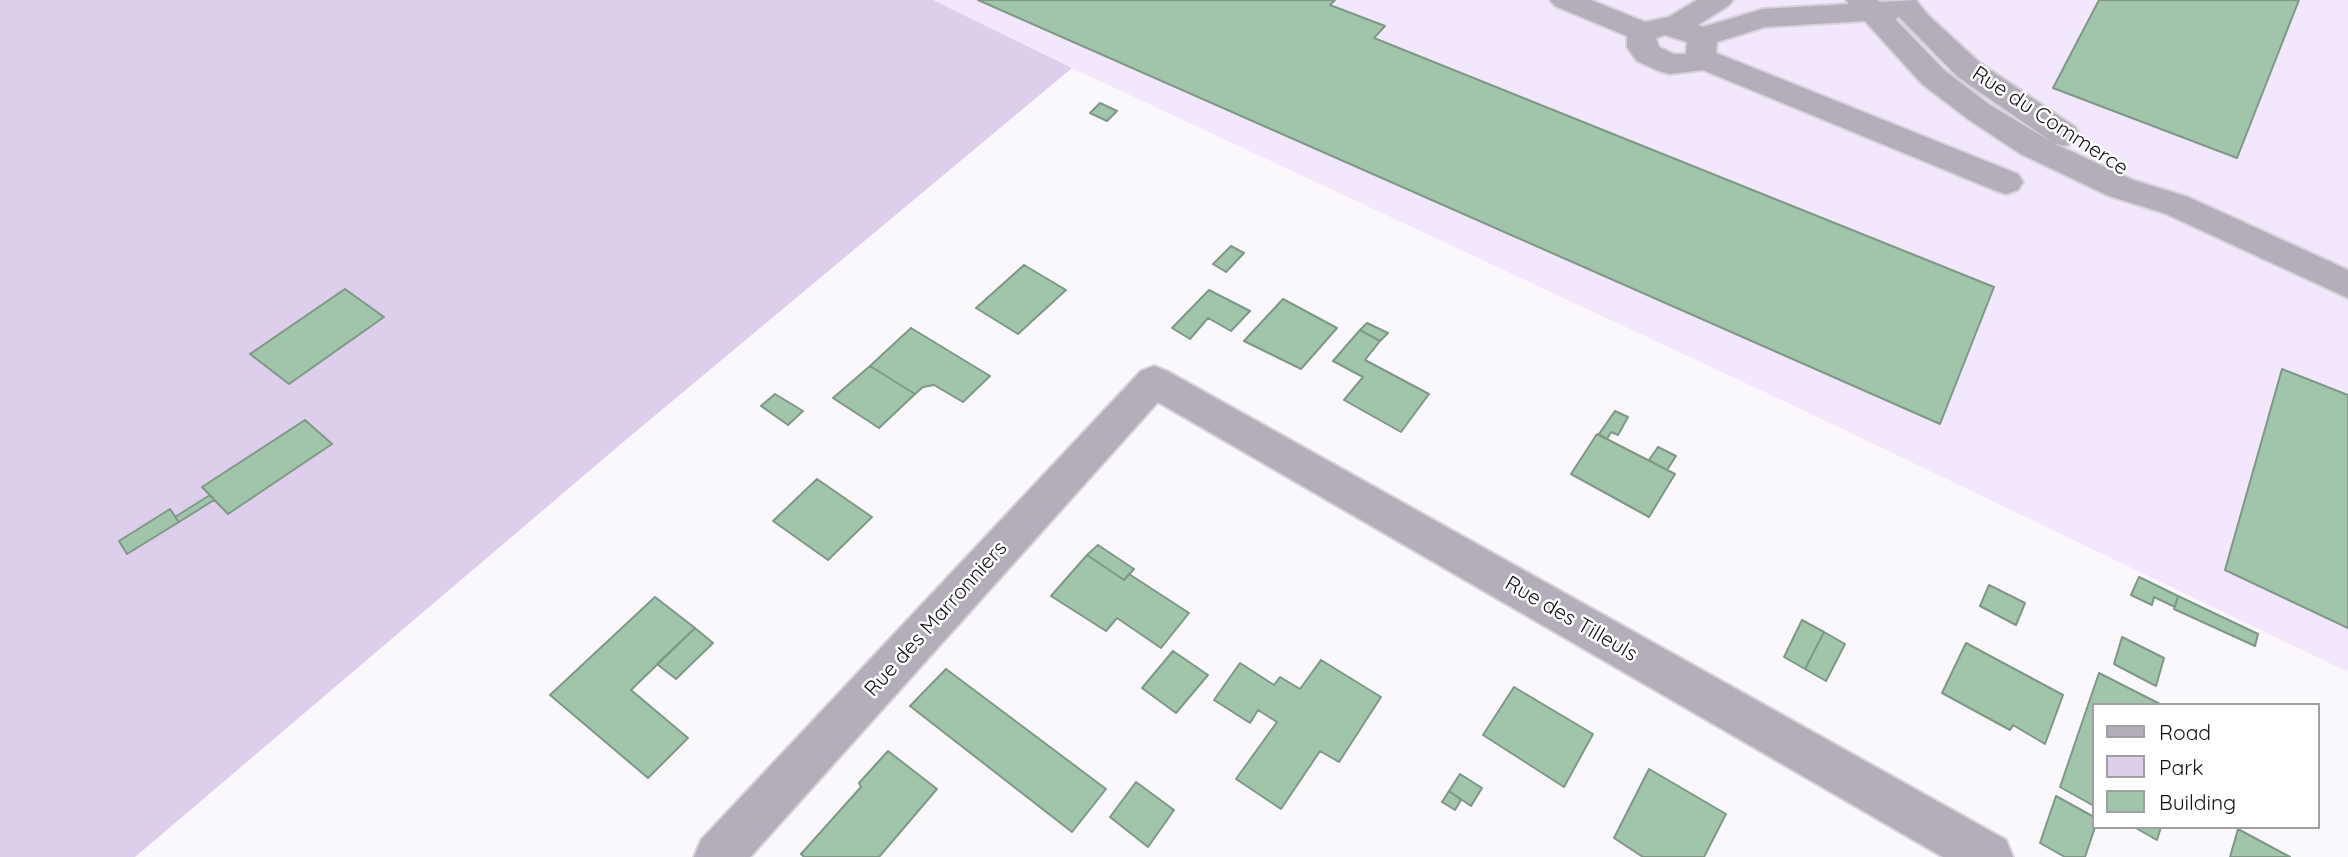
<!DOCTYPE html>
<style>
body{margin:0}
#map{position:relative;width:2348px;height:857px;overflow:hidden;background:#faf7fd;font-family:Quicksand,sans-serif}
canvas{display:block}
.legend{position:absolute;left:2092px;top:703px;width:228px;height:126px;box-sizing:border-box;background:#fff;border:2px solid #a19fa2;margin:0;padding:9px 12px;list-style:none;font-size:21px;color:#130e17}
.legend li{display:flex;align-items:center;gap:14px;height:35px}
.legend b{width:35px;border:2px solid #a19fa2}
</style>
<div id="map">
<canvas width="2348" height="857"></canvas>
<ul class="legend">
<li><b style="height:9px;background:#b4aeba"></b>Road</li>
<li><b style="height:19px;background:#ddceeb"></b>Park</li>
<li><b style="height:19px;background:#a1c5ab"></b>Building</li>
</ul>
</div>
<script>
const ctx = document.querySelector('canvas').getContext('2d');
ctx.lineJoin = 'round';
function fill(path, color) { ctx.fillStyle = color; ctx.fill(path, 'evenodd'); }
const toPath = rows => new Path2D(rows.map(r => 'M' + r).join(''));
function trace(path, color, width, dash) { ctx.strokeStyle = color; ctx.lineWidth = width; ctx.lineCap = dash ? 'butt' : 'round'; ctx.setLineDash(dash || []); ctx.stroke(path); }
function write(font, color, halo, rows, align = 'center') {
  ctx.font = font + ' Quicksand,sans-serif'; ctx.lineWidth = 5; ctx.setLineDash([]); ctx.textBaseline = 'middle'; ctx.strokeStyle = halo; ctx.fillStyle = color; for (const [text, x, y, turn = 0] of rows) {
    ctx.save(); ctx.translate(x, y); ctx.rotate((+turn || 0) * Math.PI / 180); ctx.textAlign = isNaN(turn) ? turn : align; if (halo) ctx.strokeText(text, 0, 0); ctx.fillText(text, 0, 0); ctx.restore();
  }
}
const built = toPath([
 [933,0,2348,0,2348,672,1803,410,1072,68]
]);
const green = toPath([
 [0,0,933,0,1072,68,628,438,135,857,0,857]
]);
const building = toPath([
 [978,0,1335,0,1330,5,1385,26,1374,38,1994,287,1940,424,978,0],
 [2099,0,2299,0,2237,158,2053,88,2099,0],
 [1100,103,1117,111,1107,121,1090,113,1100,103],
 [1231,246,1244,253,1226,272,1213,264,1231,246],
 [1024,265,1066,290,1018,334,976,308,1024,265],
 [345,289,384,317,289,384,250,354,345,289],
 [1209,290,1250,311,1231,331,1208,318,1190,339,1172,328,1209,290],
 [1283,299,1337,328,1301,369,1244,341,1283,299],
 [1367,323,1388,333,1380,341,1360,330,1367,323],
 [911,328,990,376,963,402,934,385,923,387,915,394,870,366,911,328],
 [1360,330,1380,341,1365,360,1429,394,1401,432,1344,400,1363,377,1333,361,1360,330],
 [870,366,915,394,879,428,833,398,870,366],
 [2282,369,2348,395,2348,628,2225,570,2282,369],
 [775,394,803,411,788,425,761,406,775,394],
 [1615,411,1628,417,1618,435,1611,432,1607,439,1599,434,1615,411],
 [305,420,332,444,228,514,202,487,305,420],
 [1597,434,1675,474,1649,517,1571,474,1597,434],
 [1658,447,1676,456,1667,470,1649,460,1658,447],
 [817,479,872,517,828,560,773,521,817,479],
 [210,495,214,500,179,522,175,517,210,495],
 [170,509,179,522,127,554,119,541,170,509],
 [1098,545,1134,569,1124,580,1087,555,1098,545],
 [1087,555,1124,580,1129,574,1189,613,1161,648,1117,618,1106,631,1051,596,1087,555],
 [2139,577,2178,596,2175,607,2154,597,2152,605,2131,595,2139,577],
 [1989,585,2025,603,2016,625,1980,606,1989,585],
 [2178,596,2258,634,2255,646,2174,609,2178,596],
 [655,597,695,628,631,690,688,738,648,778,550,695,655,597],
 [1802,620,1824,632,1805,669,1784,657,1802,620],
 [695,628,713,643,676,679,657,664,695,628],
 [1824,632,1845,644,1826,681,1805,669,1824,632],
 [2122,637,2164,658,2156,686,2114,664,2122,637],
 [1966,643,2063,695,2045,744,2013,725,2010,730,1942,693,1966,643],
 [1173,651,1208,675,1176,713,1142,688,1173,651],
 [1321,660,1381,697,1339,762,1320,751,1281,809,1236,779,1277,722,1258,710,1250,723,1214,700,1240,663,1274,685,1280,677,1300,689,1321,660],
 [946,669,1106,789,1072,832,910,706,946,669],
 [2099,673,2162,705,2094,705,2094,806,2060,787,2099,673],
 [1514,687,1593,734,1564,787,1483,735,1514,687],
 [888,751,937,789,879,857,804,857,801,854,861,787,859,783,888,751],
 [1649,769,1726,814,1704,857,1643,857,1614,838,1649,769],
 [1460,774,1482,788,1471,806,1449,791,1460,774],
 [1136,782,1174,810,1148,847,1110,817,1136,782],
 [1449,791,1461,800,1455,810,1442,802,1449,791],
 [2056,796,2094,817,2095,827,2085,857,2065,857,2040,843,2056,796],
 [2134,827,2161,827,2157,840,2134,827],
 [2238,829,2290,857,2230,857,2238,829]
]);
const minor = toPath([
 [1550,0,1591,0,1645,22,1669,17,1697,0,1733,0,1728,6,1698,25,1703,27,1763,9,1849,4,1846,0,1877,0,1880,2,1916,0,1928,15,1980,63,2075,127,2080,135,2075,143,2064,146,2053,143,2133,180,2188,197,2348,270,2348,298,2164,213,2109,196,2021,154,1968,119,1922,84,1865,21,1765,27,1717,42,1716,53,2018,174,2023,182,2018,190,2006,194,1994,190,1703,70,1670,74,1659,71,1637,61,1627,47,1627,36,1555,6,1550,0],
 [1899,17,1958,77,2052,142,1990,105,1944,70,1895,19,1899,17],
 [1665,35,1687,42,1686,54,1674,54,1659,47,1656,38,1665,35],
 [1154,366,1167,371,2006,840,2013,857,1943,857,1158,402,750,857,694,857,701,840,1141,371,1154,366]
]);
const streetNames = [
 ["Rue du Commerce",2050,121,33],
 ["Rue des Marronniers",936,619,-48],
 ["Rue des Tilleuls",1571,619,30]
];
fill(built, '#f2e7fc');
fill(green, '#ddceeb');
fill(building, '#a1c5ab');
trace(building, '#7e9885', 2);
trace(minor, '#d5d2d8', 4);
fill(minor, '#b4aeba');
write('21px', '#130e17', '#fff', streetNames);
</script>
